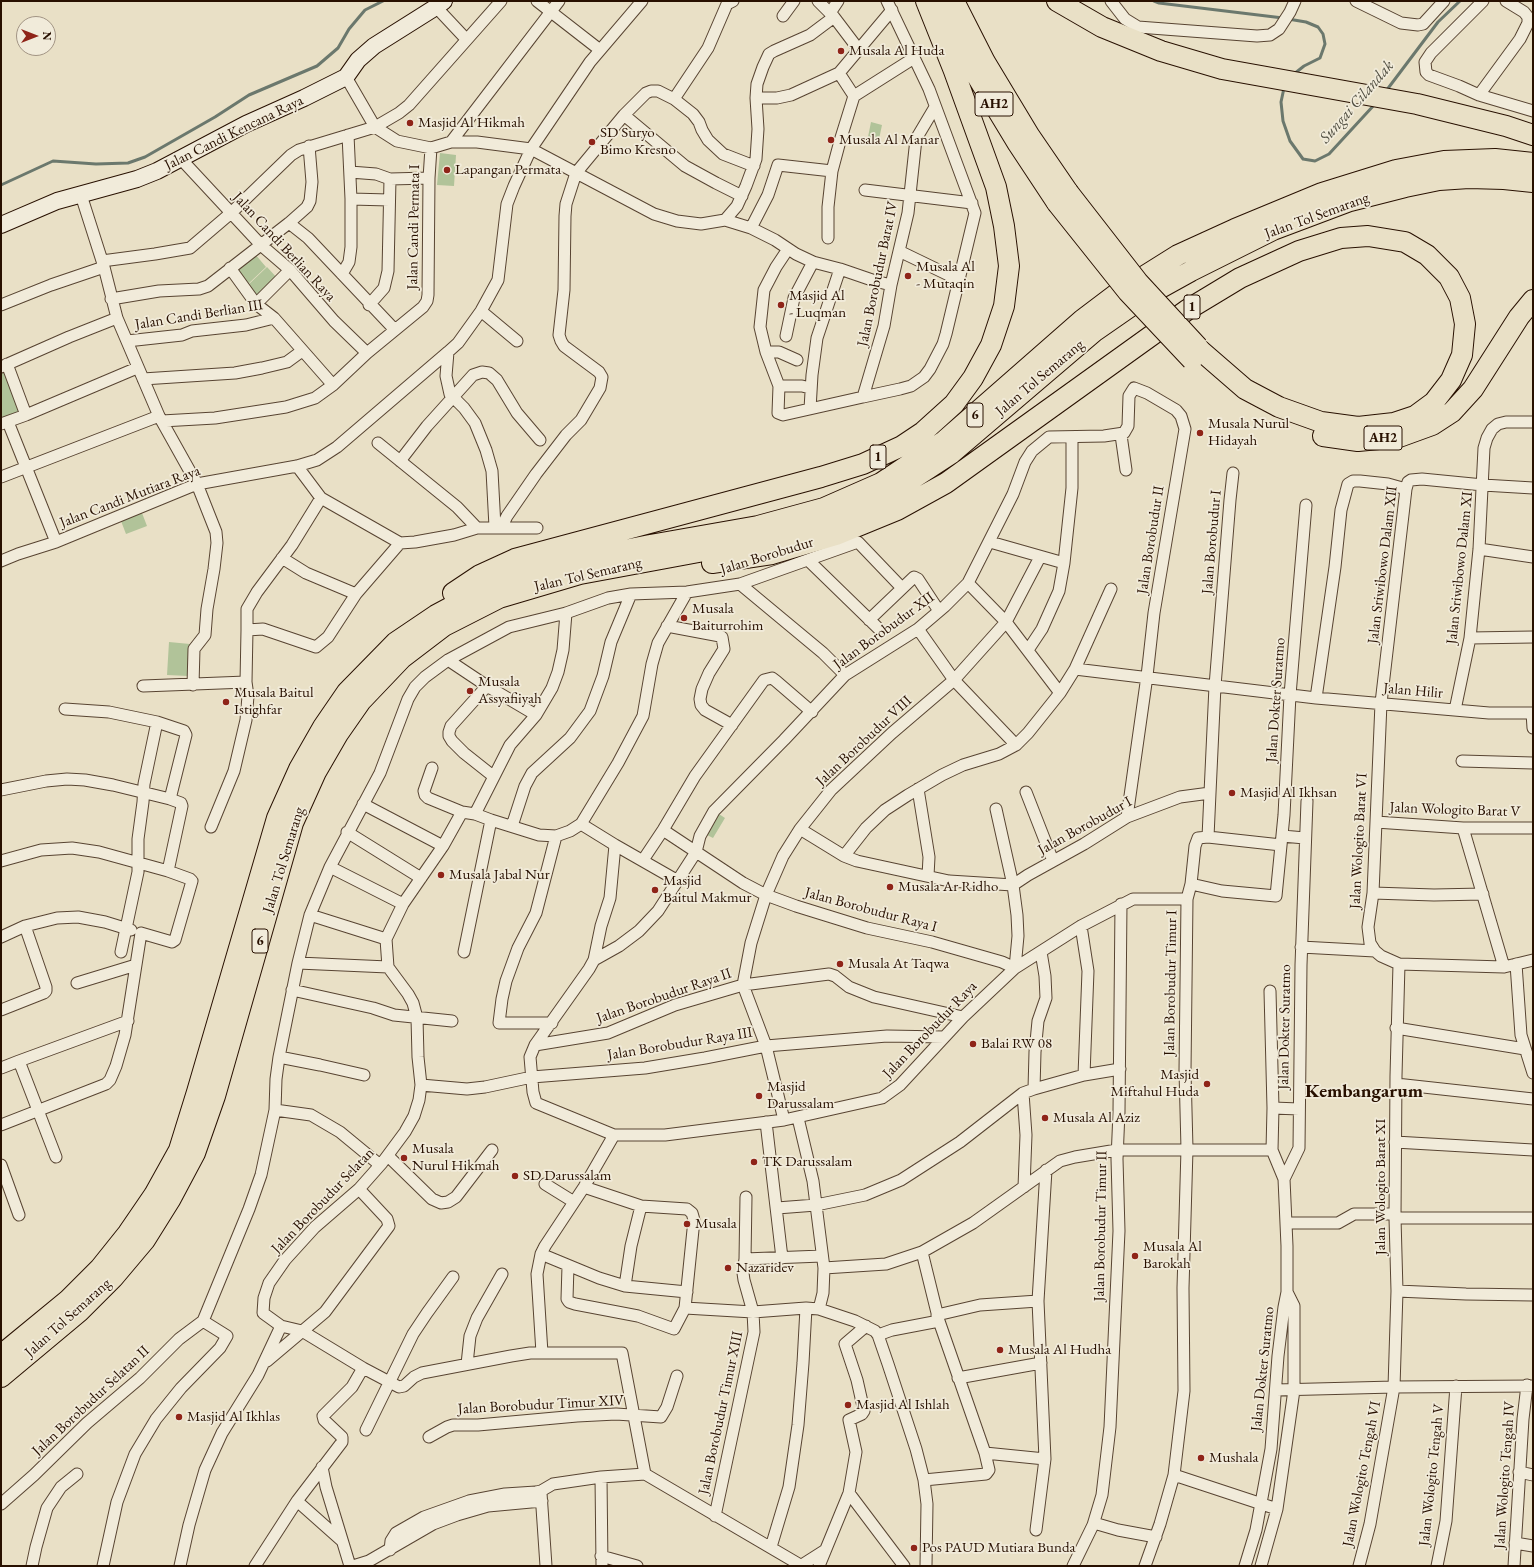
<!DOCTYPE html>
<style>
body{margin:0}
#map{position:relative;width:1534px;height:1567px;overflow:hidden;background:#e9e0c6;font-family:"EB Garamond",serif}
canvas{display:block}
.frame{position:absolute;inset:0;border:2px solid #281000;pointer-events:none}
.north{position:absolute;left:16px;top:16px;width:40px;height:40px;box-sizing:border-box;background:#f1ebda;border:1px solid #a19383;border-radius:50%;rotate:90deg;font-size:11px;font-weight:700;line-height:16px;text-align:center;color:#281000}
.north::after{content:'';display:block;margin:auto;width:14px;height:18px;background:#8f2418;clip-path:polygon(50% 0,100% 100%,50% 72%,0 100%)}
</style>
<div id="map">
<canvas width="1534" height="1567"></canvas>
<div class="frame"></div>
<div class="north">N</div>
</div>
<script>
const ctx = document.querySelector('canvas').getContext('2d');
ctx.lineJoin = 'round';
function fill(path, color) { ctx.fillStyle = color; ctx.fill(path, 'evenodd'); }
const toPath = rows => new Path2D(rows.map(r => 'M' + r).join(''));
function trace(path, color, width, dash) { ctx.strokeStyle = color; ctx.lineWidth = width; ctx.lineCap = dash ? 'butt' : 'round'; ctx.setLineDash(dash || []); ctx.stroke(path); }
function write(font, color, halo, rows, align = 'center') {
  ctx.font = font + ' "EB Garamond",serif'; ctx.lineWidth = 3.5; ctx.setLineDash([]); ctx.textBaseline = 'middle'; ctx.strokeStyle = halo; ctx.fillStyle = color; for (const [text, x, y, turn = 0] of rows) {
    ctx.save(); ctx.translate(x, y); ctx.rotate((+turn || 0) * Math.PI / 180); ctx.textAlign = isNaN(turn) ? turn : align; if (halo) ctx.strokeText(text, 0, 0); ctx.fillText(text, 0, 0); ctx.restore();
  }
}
const green = toPath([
 [871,122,882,125,878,144,867,142],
 [440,153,456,155,454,186,437,185],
 [255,254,266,267,247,285,235,272],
 [267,267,279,280,260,298,248,285],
 [6,371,21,412,1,419,1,373],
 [142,513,147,526,126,534,121,521],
 [169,642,190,644,188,676,167,675],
 [716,812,725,818,713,838,703,833]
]);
const stream = toPath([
 [1154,1,1159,3,1283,18],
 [1288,19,1306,22,1318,27,1323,34,1325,44,1320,58,1304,66,1294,74],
 [1284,88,1281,102,1283,121,1290,141,1303,159,1315,161,1329,154,1375,104],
 [1386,91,1438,22,1460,1],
 [1,185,53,161,96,164,128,163,145,157,215,117,249,95,317,66,338,48,349,29,365,10,383,1]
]);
const street = toPath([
 [537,1,600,50],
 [818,1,834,17,859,50],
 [1111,1,1125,19,1138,27,1257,36,1270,35,1279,29,1290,12,1295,1],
 [1356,1,1401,23,1418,25,1423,24,1444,1],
 [1483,1,1431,53,1425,62,1426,72,1429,75,1459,86,1479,95,1533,111],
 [436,7,466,39],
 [830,13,838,1],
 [783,16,794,1],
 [346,77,375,127,397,141,431,148,451,142,477,142,531,149,654,214,677,221,701,224,725,220,751,228,775,240,796,254,813,262,794,298,786,336],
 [1479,95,1520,39,1528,23,1528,17,1524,12,1506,1],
 [854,96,914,58],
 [756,98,777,98,791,95,839,73,892,10],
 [674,99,708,48,727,4,733,1],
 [624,115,685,166,716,183,742,196],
 [451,142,559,1],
 [181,159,261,245,290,270,334,321,367,353],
 [350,172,376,174,390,179,429,178],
 [865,190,972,203],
 [81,195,104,267,117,318,159,416,197,484,216,532,217,543,214,569,207,609,205,635,194,649,193,685],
 [351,199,389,200],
 [725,220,737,206,746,186,756,159,758,129,756,98,757,84,763,67,769,54,774,51,810,35,834,17],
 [289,223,308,238,395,330],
 [751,228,768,195,778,165,832,171],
 [828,238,828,207,832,171,840,141,854,96,839,73],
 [788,249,776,267,764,290,760,327,766,352,779,386,778,413,783,415,863,397,884,326,891,285,908,213,916,139,935,107],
 [899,251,959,280],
 [102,261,155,254,190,248,231,213,291,155,299,150,375,127,399,113,409,105,501,1],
 [813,262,840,269],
 [230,268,256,304,274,318,333,385],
 [342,274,349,262,351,247,351,199,348,135],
 [111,299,159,291,199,289,208,286,289,223,307,207,310,201,312,182,309,146],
 [256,304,290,270],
 [1,305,51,285,104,267],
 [369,305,384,288,388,271,390,179],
 [481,311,517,341],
 [127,341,182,335,192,331,246,325,274,318],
 [448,352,446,376,450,394,464,408,475,423,486,450,492,471,495,527],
 [766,352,779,352,797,360],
 [7,364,26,415],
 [1,367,69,337,117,318],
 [143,379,235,373,262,368,287,362,302,351],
 [779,386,802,386,810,388],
 [863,397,900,389,911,386,924,377,930,369,943,344,946,334,975,213,929,89,887,1],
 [810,409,812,375,817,338,840,269,875,281,891,285],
 [162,421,215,418,286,407,315,398,333,385,367,353,423,307,427,301,428,295,429,178,431,148],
 [8,422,56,542],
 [1,424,26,415,137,368],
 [1121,435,1126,470],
 [378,443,457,507,477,528],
 [400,461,427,426,473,375,482,372,489,373,497,380,517,413,540,440],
 [297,466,321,498,400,543],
 [1,477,159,416],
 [1533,488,1483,485,1422,479,1411,480,1408,482,1406,489,1381,703,1373,893,1368,927,1370,943,1375,951,1381,956,1399,964,1504,967,1533,960],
 [321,498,292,545,257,592,247,609,247,630,263,629,316,647,328,637,356,594,400,543,415,542,454,535,477,528,537,528],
 [501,528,507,516,536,474,566,435,581,420,600,388,602,377,599,372,564,346,561,341,559,335,564,290,565,216,566,204,576,173,624,115,646,93,651,91,658,91,674,99,693,114,699,122,702,130,708,140,723,154,754,166],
 [990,542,1064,563],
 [1479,549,1533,557],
 [282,558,306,573,356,594],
 [808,560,880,630],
 [1,561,18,554,56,542,197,484,297,466,317,460,337,447,448,352,458,343,481,311,498,280,507,204,514,186,531,149,590,62,642,1],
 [968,583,1006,622,1060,693],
 [740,584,823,653,845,675],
 [869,620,914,577,918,579,939,611],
 [667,626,720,636,722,637,724,649,709,673,702,689,700,699,701,705,705,710,732,725],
 [918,629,954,680,1016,745],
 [1470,638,1533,637],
 [1028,650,1042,629,1059,591,1064,563,1072,488,1072,437],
 [448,660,487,686,536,715],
 [1075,669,1316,698,1489,713,1533,713],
 [143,686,246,682],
 [487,686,451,726,449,732,449,736,452,741,464,753,493,776],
 [1316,698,1335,567,1341,510,1348,484,1353,481,1360,481,1388,484,1406,489],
 [65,709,109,712,157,722,144,784,143,802,138,839,138,872,121,952],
 [1455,710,1470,638,1479,549,1484,448,1487,438,1492,429,1498,424,1506,422,1533,422],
 [1532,713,1533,728],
 [1462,761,1533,763],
 [432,768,424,791,425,795,428,798,462,812],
 [918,789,929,857,928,876],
 [1,790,46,781,67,779,85,780,113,785,170,799],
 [1026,792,1053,861],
 [363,804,443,846],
 [996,809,1013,885,1017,915,1018,936,1015,968],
 [475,814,510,745,536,715,552,688,558,672,563,650,566,613],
 [1127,817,1147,676,1154,613,1185,429,1181,416,1176,410,1147,393,1134,388,1129,396,1128,426,1124,433,1104,436,1049,437,1032,451,1025,462,1013,494,968,583,945,606,918,629,845,675,784,740,714,811,700,836,696,852,658,911,639,931,619,946,594,960,589,969,535,1045,530,1057,533,1092,536,1103,614,1135,665,1135,784,1120,882,1098,900,1085,963,1017,1015,968,1081,926,1133,899,1187,899],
 [1376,822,1463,828,1533,828],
 [581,824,618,763,643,716,652,664,658,643,687,592],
 [512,826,525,786,532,773,570,738,590,711,603,676,611,642,631,594],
 [211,827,234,771,246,720,248,696,246,682,247,630],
 [1463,828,1504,967],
 [800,829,844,856,857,861,949,881,1013,885],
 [663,830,743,883,766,895,796,906,867,928,932,942,1002,962,1015,968],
 [347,832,421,878],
 [1282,836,1305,838],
 [1208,837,1210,793],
 [844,856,866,828,885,810,908,795,942,775,963,765,999,754,1016,745,1028,733,1060,693,1075,669,1111,589],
 [643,860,663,830,695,776,764,680,772,678,776,681,812,712],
 [1,861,41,850,72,848,99,852,168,871],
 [330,867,403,904],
 [1191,884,1195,846,1198,838,1208,837,1281,845],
 [1013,885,1028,875,1084,844,1127,817,1180,797,1210,793,1215,686,1230,500,1233,473],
 [1373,893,1434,895,1483,894],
 [310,915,386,939],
 [1081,926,1088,971,1084,1075],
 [1,937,25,926,57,918,78,917,105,922,131,930],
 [1301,947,1375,951],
 [464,952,491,820],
 [594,960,601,926,610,898,615,845],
 [298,963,388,967],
 [1516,964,1521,1035,1533,1073],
 [77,983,136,965],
 [292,990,373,1008,394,1015,452,1021],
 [1,1010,44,993,46,991,46,987,25,926],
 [552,1023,499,1023,502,999,506,981,518,948,536,913,556,836],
 [1396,1028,1525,1049],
 [535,1045,608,1033,675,1005,743,985,829,974,835,976,849,987,874,997,963,1017],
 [279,1057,320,1065,364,1075],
 [19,1061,128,1021],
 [1,1068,19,1061,56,1157],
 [1396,1084,1533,1099],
 [421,1085,467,1089,485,1087,532,1077,645,1068,705,1058,766,1046,887,1036,944,1037],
 [1034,1089,1035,1052,1038,1021,1046,998,1045,976,1041,952],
 [1023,1093,1026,1135,1024,1187],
 [1273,1108,1299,1109],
 [275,1110,311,1115,340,1132,380,1165],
 [798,1118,813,1181,824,1268,823,1293,819,1309],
 [784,1120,766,1046,743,985,751,943,766,895,783,856,800,829,831,790,892,733,954,680,1006,622,1040,557],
 [766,1122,782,1258],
 [1,1125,106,1084,110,1080,116,1066,125,1035,141,933,172,942,175,940,192,881,190,879,168,871,182,806,181,803,170,799,186,735,184,731,157,722],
 [1395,1142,1533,1150],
 [388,1156,432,1199,441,1203,448,1202,456,1197,492,1150],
 [1,1165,19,1215],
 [1284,1179,1299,1148,1301,965,1307,801],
 [545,1184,574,1202],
 [777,1208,816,1205,865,1195,901,1180,960,1142,1023,1093,1034,1089,1084,1075,1120,1069],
 [1395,1218,1533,1218],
 [1286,1223,1338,1223,1354,1214,1395,1214],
 [922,1252,939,1321,985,1453,989,1470,986,1474,924,1480],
 [541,1254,599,1278,625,1286,687,1292],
 [745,1259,822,1256],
 [568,1266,567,1299,569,1302,575,1304,638,1316,674,1329,685,1308,694,1220,692,1213,687,1209,641,1206,584,1187],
 [824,1268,886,1264,922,1252,973,1223,1060,1161,1075,1157,1117,1150,1272,1150],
 [625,1286,631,1246,641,1206],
 [1397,1291,1466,1294,1533,1295],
 [685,1308,753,1312,806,1308,819,1309,855,1321,875,1331,878,1335,888,1364,916,1449,924,1480,927,1504,926,1566],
 [937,1315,980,1305,1038,1301],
 [203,1321,249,1209,261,1175,275,1110,276,1079,279,1057,298,963,310,915,330,867,380,773,408,699,415,687,425,677,448,660,509,627,566,613,608,598,631,594,687,592,740,584,858,542,902,588],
 [281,1326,302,1331,363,1368,399,1387,404,1386,414,1377,422,1373,511,1356,530,1353,622,1353,645,1474],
 [878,1335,892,1330,939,1321],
 [542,1353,537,1274,541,1254,545,1246,584,1187,614,1135],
 [267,1361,325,1312,389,1226,387,1219,359,1189],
 [467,1364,470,1336,477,1318,502,1274],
 [958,1378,1041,1363],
 [1276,1390,1394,1387,1533,1386],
 [366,1430,413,1334,427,1313,453,1277],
 [429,1437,447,1427,453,1425,478,1425,577,1416,616,1414,661,1417,667,1407,677,1376],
 [985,1453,1045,1459],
 [322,1467,326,1487,350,1566],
 [1519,1472,1533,1475],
 [1174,1475,1277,1509],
 [601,1477,602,1566],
 [541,1493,546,1566],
 [849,1493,904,1566],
 [297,1501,342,1541],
 [1,1504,34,1475,87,1423,140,1378,179,1339,203,1321],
 [715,1516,754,1332,753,1312,744,1280,743,1273,745,1259,746,1197],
 [1094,1523,1118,1530,1156,1537],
 [1036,1530,1045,1459,1038,1301,1046,1170],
 [1515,1543,1533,1546],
 [771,1547,789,1487,798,1425,803,1363,806,1308],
 [390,1550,391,1541,396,1533,424,1517,469,1501,505,1494,536,1492,541,1491,553,1484,601,1477,645,1474,802,1566],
 [601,1556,637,1566],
 [802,1565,824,1551],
 [32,1566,36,1547,47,1508,61,1487,77,1474],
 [103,1566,117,1502,135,1454,156,1419,181,1388,220,1348,227,1336,203,1321],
 [180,1566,189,1525,205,1470,222,1433,258,1375,281,1326,263,1313,264,1298,269,1283,285,1260,315,1227,359,1189,382,1163,405,1132,414,1116,419,1100,421,1085,418,1057,417,1018,413,1003,408,994,388,967,386,939,403,904,443,846,462,812,475,814,491,820,539,835,556,836,570,831,581,824,615,845,678,881],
 [255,1566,297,1501,342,1442,342,1437,324,1420,323,1416,352,1387,363,1368],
 [353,1566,369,1561,433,1524,457,1515,488,1506,542,1501],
 [819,1566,849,1493,856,1452,849,1420,862,1414,864,1411,857,1380,845,1344,866,1326],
 [1073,1566,1093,1525,1102,1495,1110,1427,1119,1231,1117,1159,1119,1112,1121,904],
 [1145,1566,1160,1524,1174,1475,1184,1391,1183,1288,1187,1149,1185,1071,1187,899,1191,884,1222,891,1276,896,1284,815,1290,695,1306,505],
 [1245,1566,1256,1530,1271,1449,1278,1356,1284,1307,1287,1292,1287,1246,1284,1179,1272,1150,1273,1108,1270,991],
 [1261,1566,1277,1509,1294,1390,1294,1306,1287,1292],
 [1359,1566,1370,1524,1394,1387,1397,1291,1395,1218,1396,1076,1399,964],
 [1437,1566,1446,1521,1456,1386],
 [1514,1566,1523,1419,1527,1385]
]);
const secondary = toPath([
 [1,225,57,201,137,179,157,171,246,124,304,98,346,77,358,60,374,46,436,7,444,1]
]);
const highway = toPath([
 [954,1,985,62,1029,135,1068,192],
 [1057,1,1102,27,1161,51,1222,69,1417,104,1506,126,1533,135],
 [940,5,975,73,1018,144,1057,203],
 [1323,436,1358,441,1399,437,1432,425,1452,412,1473,389,1519,317,1533,300],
 [712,563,772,554,836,535,897,510,946,483,1187,310,1240,278,1299,251,1341,238,1368,236,1405,242,1427,255,1449,277,1460,298,1465,324,1462,355,1451,380,1434,402,1415,416,1394,423,1358,427,1321,422,1279,407,1245,389,1200,350],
 [453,593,480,575,515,559,821,477,863,464,902,446,923,432,954,404,973,378,991,345,1004,306,1009,266,1004,226,996,187,954,71,926,1],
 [1,1355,68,1300,100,1268,128,1233,154,1195,179,1150,197,1092,277,818,299,769,323,727,347,692,396,642,436,615,494,584,550,565,650,545,758,526,824,508,881,483,944,441,1082,320,1119,292,1178,255,1235,229,1322,193,1396,170,1444,161,1495,159,1533,163],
 [1,1377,80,1311,113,1278,145,1240,170,1200,195,1153,215,1096,293,823,316,772,338,734,361,701,402,658,444,626,499,598,580,574,758,541,829,522,886,496,952,453,1095,331,1144,297,1191,271,1273,230,1350,201,1405,187,1439,180,1469,178,1504,179,1533,182]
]);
const highwayBridge = toPath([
 [1068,192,1138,282,1198,347],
 [1057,203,1128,292,1192,360]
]);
const markers = [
 [841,51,4,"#8f2418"],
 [410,123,4,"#8f2418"],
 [831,140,4,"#8f2418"],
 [592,142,4,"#8f2418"],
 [447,170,4,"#8f2418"],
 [908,276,4,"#8f2418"],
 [781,305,4,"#8f2418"],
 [1200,433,4,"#8f2418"],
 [684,618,4,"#8f2418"],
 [470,691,4,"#8f2418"],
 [226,702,4,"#8f2418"],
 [1232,793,4,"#8f2418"],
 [441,875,4,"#8f2418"],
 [890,887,4,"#8f2418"],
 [655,890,4,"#8f2418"],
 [840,964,4,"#8f2418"],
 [973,1044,4,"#8f2418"],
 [1207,1084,4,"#8f2418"],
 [759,1096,4,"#8f2418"],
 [1045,1118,4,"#8f2418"],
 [404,1158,4,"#8f2418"],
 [754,1162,4,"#8f2418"],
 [515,1176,4,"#8f2418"],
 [687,1224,4,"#8f2418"],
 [1135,1256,4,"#8f2418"],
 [728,1268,4,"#8f2418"],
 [1000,1350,4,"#8f2418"],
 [848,1405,4,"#8f2418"],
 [179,1417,4,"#8f2418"],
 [1201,1458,4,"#8f2418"],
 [914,1548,4,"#8f2418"]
];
const shields = [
 [994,104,38],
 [1192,307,16],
 [975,415,16],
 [1383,438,38],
 [878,457,16],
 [260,941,16]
];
const shieldNames = [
 ["AH2",994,104],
 ["1",1192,307],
 ["6",975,415],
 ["AH2",1383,438],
 ["1",878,457],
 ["6",260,941]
];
const poiNames = [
 ["Musala Al Huda",849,51],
 ["Masjid Al Hikmah",418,123],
 ["SD Suryo",600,133],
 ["Bimo Kresno",600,150],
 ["Musala Al Manar",839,140],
 ["Lapangan Permata",455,170],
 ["Musala Al",916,267],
 ["- Mutaqin",916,284],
 ["Masjid Al",789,296],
 ["- Luqman",789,313],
 ["Musala Nurul",1208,424],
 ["Hidayah",1208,441],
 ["Musala",692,609],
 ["Baiturrohim",692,626],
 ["Musala",478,682],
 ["Assyafiiyah",478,699],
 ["Musala Baitul",234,693],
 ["Istighfar",234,710],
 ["Masjid Al Ikhsan",1240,793],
 ["Musala Jabal Nur",449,875],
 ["Masjid",663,881],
 ["Baitul Makmur",663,898],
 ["Musala Ar Ridho",898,887],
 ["Musala At Taqwa",848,964],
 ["Balai RW 08",981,1044],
 ["Masjid",1199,1075,"right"],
 ["Miftahul Huda",1199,1092,"right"],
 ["Masjid",767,1087],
 ["Darussalam",767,1104],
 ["Musala Al Aziz",1053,1118],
 ["Musala",412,1149],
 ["Nurul Hikmah",412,1166],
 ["TK Darussalam",762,1162],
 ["SD Darussalam",523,1176],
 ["Musala",695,1224],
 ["Musala Al",1143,1247],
 ["Barokah",1143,1264],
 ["Nazaridev",736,1268],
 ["Musala Al Hudha",1008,1350],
 ["Masjid Al Ishlah",856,1405],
 ["Masjid Al Ikhlas",187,1417],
 ["Mushala",1209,1458],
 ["Pos PAUD Mutiara Bunda",922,1548]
];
const streetNames = [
 ["Jalan Candi Kencana Raya",234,133,-26],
 ["Jalan Tol Semarang",1317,216,-20],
 ["Jalan Candi Permata I",414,227,-89],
 ["Jalan Candi Berlian Raya",284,247,47],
 ["Jalan Borobudur Barat IV",878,274,-78],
 ["Jalan Candi Berlian III",199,315,-9],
 ["Jalan Tol Semarang",1040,378,-40],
 ["Jalan Candi Mutiara Raya",130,497,-21],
 ["Jalan Borobudur II",1151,540,-81],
 ["Jalan Borobudur I",1212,542,-85],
 ["Jalan Borobudur",767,556,-17],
 ["Jalan Sriwibowo Dalam XII",1383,565,-83],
 ["Jalan Sriwibowo Dalam XI",1460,568,-84],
 ["Jalan Tol Semarang",588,575,-13],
 ["Jalan Borobudur XII",884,631,-36],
 ["Jalan Hilir",1413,691,5],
 ["Jalan Dokter Suratmo",1276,700,-86],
 ["Jalan Borobudur VIII",864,741,-43],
 ["Jalan Wologito Barat V",1455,810,2],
 ["Jalan Borobudur I",1085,826,-29],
 ["Jalan Wologito Barat VI",1359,841,-87],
 ["Jalan Tol Semarang",284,860,-73],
 ["Jalan Borobudur Raya I",871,910,15],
 ["Jalan Borobudur Timur I",1171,983,-89],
 ["Jalan Borobudur Raya II",664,996,-19],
 ["Jalan Dokter Suratmo",1285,1027,-89],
 ["Jalan Borobudur Raya",930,1030,-46],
 ["Jalan Borobudur Raya III",680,1044,-9],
 ["Jalan Wologito Barat XI",1381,1187,-90],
 ["Jalan Borobudur Selatan",323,1201,-46],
 ["Jalan Borobudur Timur II",1101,1226,-89],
 ["Jalan Tol Semarang",68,1318,-42],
 ["Jalan Dokter Suratmo",1263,1369,-84],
 ["Jalan Borobudur Selatan II",91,1401,-43],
 ["Jalan Borobudur Timur XIV",541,1405,-3],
 ["Jalan Borobudur Timur XIII",721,1413,-78],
 ["Jalan Wologito Tengah VI",1362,1474,-79],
 ["Jalan Wologito Tengah V",1432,1475,-84],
 ["Jalan Wologito Tengah IV",1505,1475,-86]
];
const waterNames = [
 ["Sungai Cilandak",1357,102,-49]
];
const districtNames = [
 ["Kembangarum",1364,1092]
];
fill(green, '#b1c399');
trace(stream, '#6b786d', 3);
trace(street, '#584432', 13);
trace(secondary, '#281000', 18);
trace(highway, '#281000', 22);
trace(street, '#f1ebda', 11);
trace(secondary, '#f1ebda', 16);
trace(highway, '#e9e0c6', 20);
trace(highwayBridge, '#281000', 22, []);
trace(highwayBridge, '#e9e0c6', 20);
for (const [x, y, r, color] of markers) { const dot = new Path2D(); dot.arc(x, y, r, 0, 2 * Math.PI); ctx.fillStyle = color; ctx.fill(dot); trace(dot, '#f1ebda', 1.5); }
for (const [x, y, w] of shields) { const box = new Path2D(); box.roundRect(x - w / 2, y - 12, w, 24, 3); ctx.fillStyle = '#f1ebda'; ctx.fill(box); trace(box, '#281000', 1); }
write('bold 14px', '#281000', null, shieldNames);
write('15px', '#281000', '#f1ebda', poiNames, 'left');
write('15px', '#281000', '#f1ebda', streetNames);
write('italic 16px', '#4f4d40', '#f1ebda', waterNames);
write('bold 19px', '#281000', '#f1ebda', districtNames);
</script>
